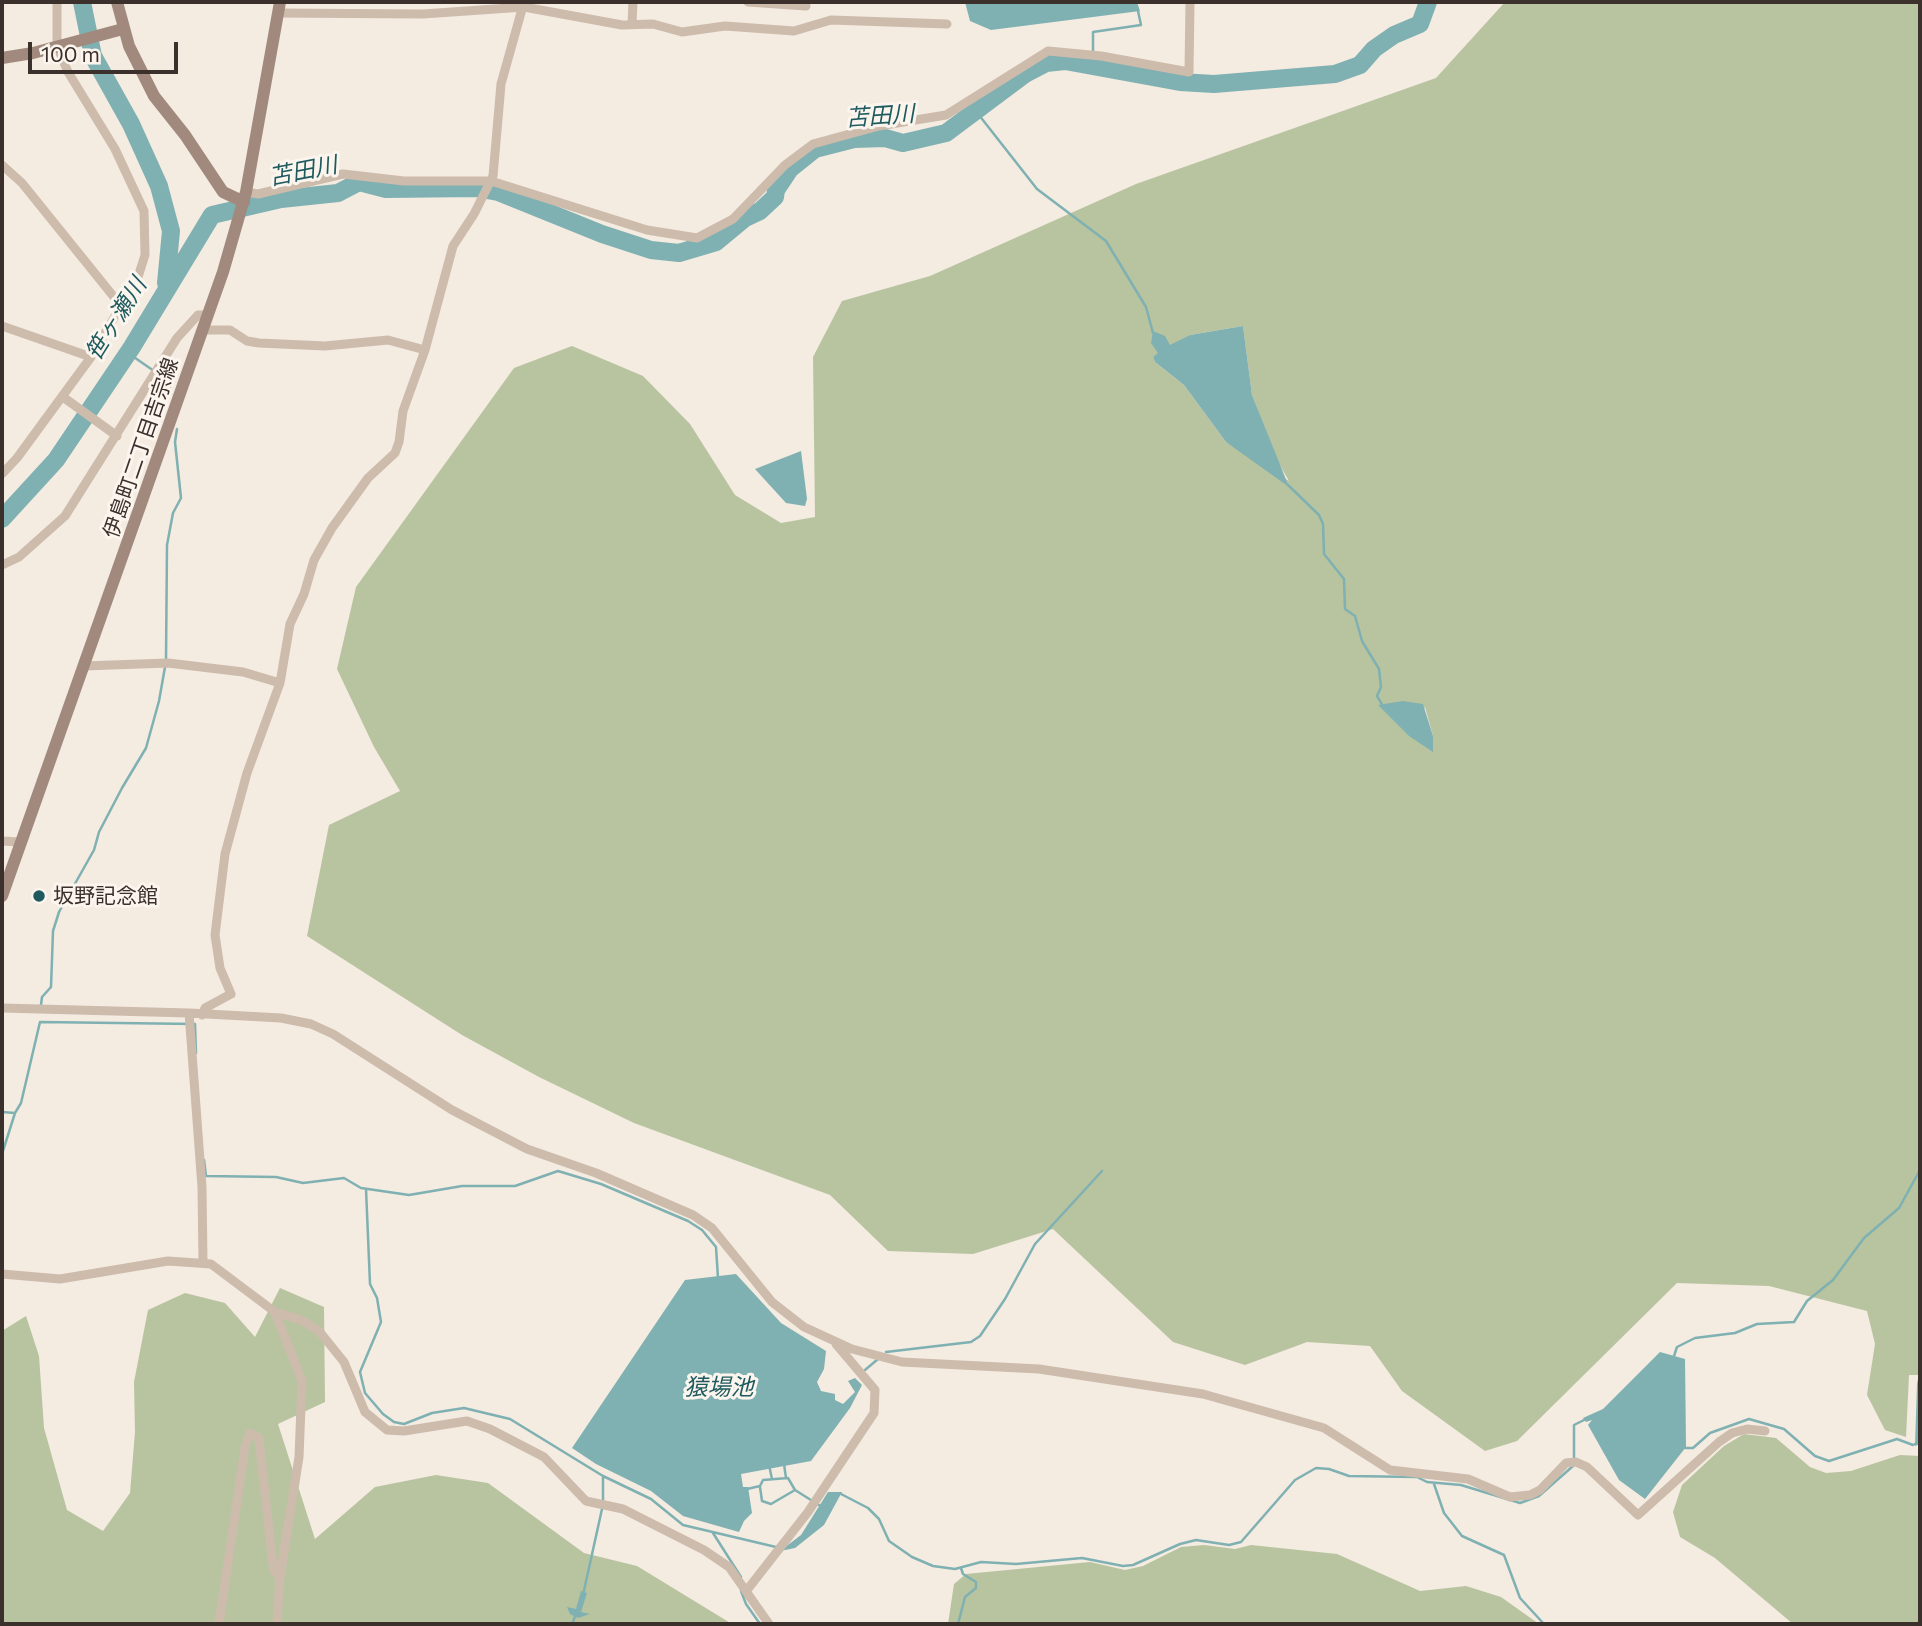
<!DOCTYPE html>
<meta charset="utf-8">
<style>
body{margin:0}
#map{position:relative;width:1922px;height:1626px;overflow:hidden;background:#f4ebe1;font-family:Commissioner,sans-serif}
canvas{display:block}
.frame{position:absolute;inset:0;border:4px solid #3b302b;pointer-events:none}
.scale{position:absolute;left:28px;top:42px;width:150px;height:32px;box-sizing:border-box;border:4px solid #3b302b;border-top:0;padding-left:9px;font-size:21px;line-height:24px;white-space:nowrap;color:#3b302b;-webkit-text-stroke:5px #fbf5ee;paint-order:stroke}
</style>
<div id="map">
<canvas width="1922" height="1626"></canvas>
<div class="frame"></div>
<div class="scale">100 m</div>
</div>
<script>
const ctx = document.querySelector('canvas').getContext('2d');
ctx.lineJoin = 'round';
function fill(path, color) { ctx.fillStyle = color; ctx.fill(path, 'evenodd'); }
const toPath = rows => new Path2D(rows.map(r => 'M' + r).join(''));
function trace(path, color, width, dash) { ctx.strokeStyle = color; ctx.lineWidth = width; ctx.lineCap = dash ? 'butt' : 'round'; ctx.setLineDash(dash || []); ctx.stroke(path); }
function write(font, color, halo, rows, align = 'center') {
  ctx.font = font + ' Commissioner,"Noto Sans JP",sans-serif'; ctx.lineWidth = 6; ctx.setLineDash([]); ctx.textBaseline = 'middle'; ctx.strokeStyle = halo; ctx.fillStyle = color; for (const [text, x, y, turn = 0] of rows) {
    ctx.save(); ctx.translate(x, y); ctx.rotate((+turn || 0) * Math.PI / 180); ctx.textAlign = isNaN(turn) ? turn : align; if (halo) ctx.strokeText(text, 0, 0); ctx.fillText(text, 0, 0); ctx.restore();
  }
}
const green = toPath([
 [1505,2,1920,2,1920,1375,1909,1375,1906,1437,1885,1430,1867,1395,1875,1344,1867,1311,1769,1286,1677,1283,1517,1441,1485,1451,1402,1391,1370,1346,1307,1342,1245,1365,1173,1342,1053,1229,973,1254,888,1251,830,1195,634,1123,539,1077,462,1035,307,936,329,825,400,791,374,747,337,669,356,587,514,368,572,346,643,376,690,424,735,495,781,523,815,517,813,357,842,301,930,276,1136,184,1436,78],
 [1243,326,1252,395,1278,462,1289,481,1226,442,1184,385,1155,362,1153,357,1190,335],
 [1425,707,1433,736,1409,736],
 [280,1288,324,1307,325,1402,278,1424,315,1539,375,1487,436,1475,488,1483,584,1553,637,1566,732,1624,2,1624,2,1331,26,1316,39,1356,44,1428,67,1510,103,1531,130,1493,135,1432,134,1382,148,1310,185,1293,225,1303,255,1337],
 [1744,1434,1776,1438,1810,1467,1826,1473,1851,1471,1900,1455,1920,1456,1920,1624,1793,1624,1715,1558,1680,1537,1673,1512,1682,1485,1724,1446],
 [1204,1545,1235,1549,1251,1545,1337,1554,1420,1591,1466,1586,1501,1597,1539,1624,948,1624,954,1584,966,1574,1090,1562,1125,1570,1143,1566,1181,1547]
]);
const water = toPath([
 [965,2,1137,2,1140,11,991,30,970,21],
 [1243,326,1252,395,1289,487,1226,442,1184,385,1155,362,1153,357,1158,353,1151,343,1153,331,1165,336,1170,345,1190,335],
 [801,451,807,499,805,506,786,503,755,469],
 [1403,701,1423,704,1433,736,1433,752,1409,736,1378,705],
 [736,1274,781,1323,826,1351,824,1369,817,1382,821,1391,835,1394,835,1400,843,1404,855,1392,848,1381,855,1378,862,1385,850,1408,811,1461,741,1474,743,1487,748,1487,752,1513,744,1521,739,1532,683,1516,651,1491,596,1464,572,1448,685,1280],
 [1660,1352,1685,1359,1686,1447,1645,1499,1619,1480,1588,1425,1592,1420,1586,1422,1583,1418,1603,1409],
 [1918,1379,1920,1444,1915,1446,1917,1384],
 [828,1492,842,1492,824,1525,795,1548,780,1551,801,1535],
 [581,1591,587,1593,581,1612,590,1614,578,1618,570,1614,567,1607,576,1609]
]);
const stream = toPath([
 [1093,52,1093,32,1141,25,1138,11],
 [975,110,1037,189,1106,241,1146,307,1153,333],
 [128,353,154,371],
 [164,378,168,381,171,394],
 [1288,485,1319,515,1323,524,1324,554,1344,579,1345,609,1355,616,1362,641,1379,669,1381,687,1377,696,1383,706],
 [166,660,167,545,173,513,181,498,175,442,177,429],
 [41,1005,42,997,51,987,53,931,59,912,94,850,99,832,122,788,146,748,159,701,165,667],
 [2,1112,15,1113,21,1103,40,1022,195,1024,196,1053],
 [2,1154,15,1113],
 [204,1160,206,1176,276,1177,303,1183,344,1178,361,1188,409,1195,462,1186,515,1186,558,1171,601,1184,688,1221,702,1230,716,1247,718,1278],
 [366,1189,370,1284,377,1298,381,1322,360,1372,365,1393,383,1414,394,1422,404,1424,432,1413,464,1408,510,1419,603,1476,651,1499,683,1525,776,1547],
 [886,1352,971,1342,980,1336,1005,1299,1035,1244,1102,1171],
 [1674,1356,1677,1347,1695,1338,1735,1333,1757,1324,1794,1322,1807,1301,1833,1280,1864,1238,1899,1208,1920,1170],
 [865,1370,878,1359],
 [1685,1448,1693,1448,1710,1433,1749,1419,1784,1429,1815,1456,1829,1461,1897,1439,1913,1445,1917,1443],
 [1574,1460,1574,1425,1586,1419],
 [784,1464,786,1478],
 [769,1465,772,1479],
 [603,1477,603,1501],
 [1434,1484,1444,1513,1462,1536,1504,1555,1520,1598,1544,1624],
 [760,1487,762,1501,771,1504,795,1490],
 [747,1489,760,1486,763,1480,788,1478,795,1490,822,1507],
 [841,1494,868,1508,879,1519,889,1541,912,1557,933,1566,955,1569,981,1562,1016,1564,1082,1558,1123,1566,1133,1565,1180,1544,1196,1540,1229,1545,1241,1542,1295,1480,1316,1468,1329,1469,1349,1476,1417,1477,1427,1482,1461,1485,1520,1503,1539,1496,1573,1466],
 [713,1533,741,1577],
 [741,1591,746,1604,760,1624],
 [583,1595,602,1509],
 [572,1624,576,1614],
 [958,1624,965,1597,976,1588,976,1582,963,1574,961,1568]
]);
const river = toPath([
 [82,2,93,56,131,124,159,186,171,231,166,283],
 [2,519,56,460,132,347,212,215,281,199,338,193,359,182,386,189,476,188,498,192,602,234,651,250,679,253,716,242,745,218,760,211,775,197,776,190,790,169,815,149,854,139,885,138,903,143,946,133,1025,74,1046,63,1065,61,1180,82,1214,84,1335,74,1360,65,1374,49,1394,35,1420,24,1428,2]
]);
const street = toPath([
 [748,2,806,6],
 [278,13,423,14,524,7,622,25,653,24,682,32,725,26,794,31,831,20,947,24],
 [632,24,633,2],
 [2,165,22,183,122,307],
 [246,192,258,194,343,174,404,181,491,181,647,230,697,238,733,219,785,165,813,144,879,126,946,115,1048,51,1101,56,1189,72,1190,2],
 [2,326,91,357],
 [202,330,230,330,247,341,259,343,325,346,388,340,425,350],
 [63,397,117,436],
 [2,474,17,458,91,357,138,277,145,255,144,211,115,149,68,72,57,46,57,2],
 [2,565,19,557,65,516,177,338,198,315,208,315],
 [84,666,168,663,243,672,280,683],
 [2,841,20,842],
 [2,1008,189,1013,281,1018,311,1024,333,1034,452,1110,527,1149,596,1173,693,1215,712,1228,772,1302,804,1327,852,1349,902,1362,1039,1369,1203,1394,1324,1428,1390,1470,1468,1479,1510,1497,1530,1495,1540,1490,1566,1463,1576,1462,1587,1467,1638,1515,1719,1442,1732,1433,1747,1429,1765,1431],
 [189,1013,202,1187,203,1261],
 [202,1015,205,1008,231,994,220,968,215,935,225,854,247,773,280,683,290,624,304,594,314,560,332,528,368,478,395,453,399,442,403,411,425,350,453,246,474,214,493,176,501,84,524,2],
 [2,1274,60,1279,168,1261,211,1264,275,1312,301,1320,319,1331,344,1362,365,1412,387,1430,404,1431,467,1421,490,1429,544,1457,586,1501,623,1509,704,1550,729,1567,769,1624],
 [275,1312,302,1381,299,1457,280,1577,277,1624],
 [747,1590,808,1512,874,1413,875,1390,836,1344],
 [219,1624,245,1447,250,1433,259,1438,272,1557,274,1571,280,1577]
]);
const secondary = toPath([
 [117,2,129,46,154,96,185,135,223,192,244,202],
 [2,58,33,53,123,29],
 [2,896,223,272,246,192,280,2]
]);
const markers = [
 [39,896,7,"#1f5a5e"]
];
const streetNames = [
 ["伊島町二丁目吉宗線",141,448,-71]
];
const poiNames = [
 ["坂野記念館",53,896]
];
const waterNames = [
 ["苫田川",880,116,-4],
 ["苫田川",303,171,-11],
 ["笹ヶ瀬川",116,319,-58],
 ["猿場池",719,1387]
];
fill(green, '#b8c4a0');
fill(water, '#7fb0b2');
trace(stream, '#7fb0b2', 2.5);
trace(river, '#7fb0b2', 18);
trace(street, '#cdbbac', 9);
trace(secondary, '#a18a7d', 12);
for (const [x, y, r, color] of markers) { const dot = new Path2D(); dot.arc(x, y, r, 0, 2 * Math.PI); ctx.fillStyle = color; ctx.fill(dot); trace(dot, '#fbf5ee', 2.5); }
write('21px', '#3b302b', '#fbf5ee', streetNames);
write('21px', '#3b302b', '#fbf5ee', poiNames, 'left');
write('italic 23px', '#1f5a5e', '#fbf5ee', waterNames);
</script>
